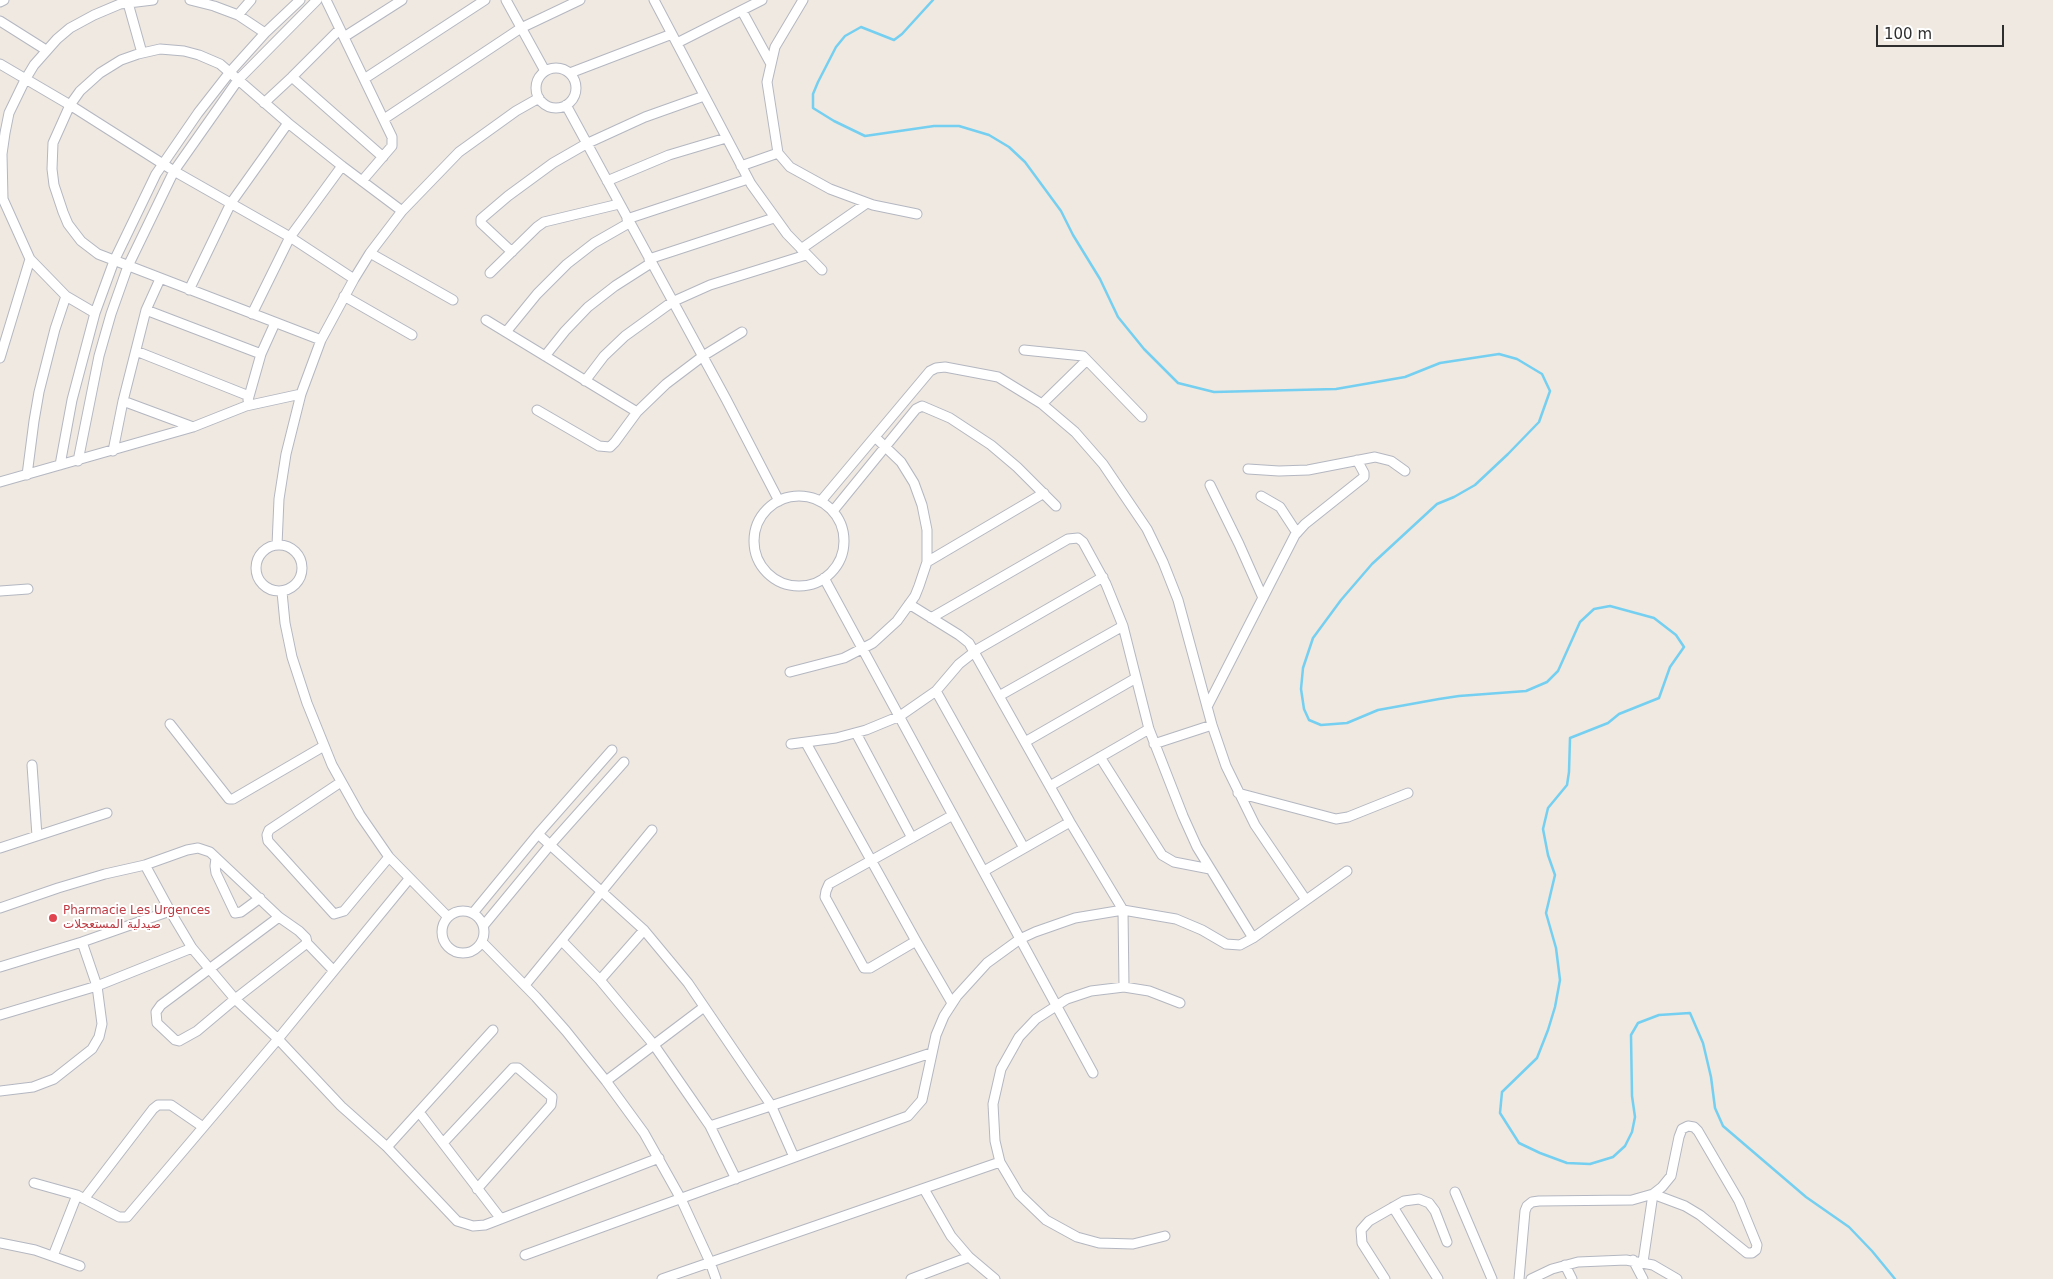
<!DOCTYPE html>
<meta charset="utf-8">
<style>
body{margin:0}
#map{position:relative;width:2053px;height:1279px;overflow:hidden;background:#efe9e1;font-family:"DejaVu Sans",sans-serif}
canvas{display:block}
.scale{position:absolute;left:1876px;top:25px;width:128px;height:22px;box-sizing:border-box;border:2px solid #2e2e2e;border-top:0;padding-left:6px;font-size:15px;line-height:18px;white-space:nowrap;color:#2e2e2e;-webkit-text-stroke:4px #fff;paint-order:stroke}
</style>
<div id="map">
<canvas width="2053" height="1279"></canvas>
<div class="scale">100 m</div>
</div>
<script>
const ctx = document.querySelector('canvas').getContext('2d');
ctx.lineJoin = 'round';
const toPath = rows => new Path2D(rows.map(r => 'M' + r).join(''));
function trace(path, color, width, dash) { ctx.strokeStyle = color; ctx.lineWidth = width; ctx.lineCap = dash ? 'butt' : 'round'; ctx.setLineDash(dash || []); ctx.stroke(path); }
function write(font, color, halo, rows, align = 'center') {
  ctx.font = font + ' "DejaVu Sans","Noto Naskh Arabic",sans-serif'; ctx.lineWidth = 4; ctx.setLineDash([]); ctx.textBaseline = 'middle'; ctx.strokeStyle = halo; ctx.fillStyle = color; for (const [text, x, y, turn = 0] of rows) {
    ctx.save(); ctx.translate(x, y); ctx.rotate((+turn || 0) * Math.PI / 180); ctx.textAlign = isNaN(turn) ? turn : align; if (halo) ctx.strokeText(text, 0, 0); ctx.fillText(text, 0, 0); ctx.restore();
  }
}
const stream = toPath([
 [933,0,902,34,894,40,861,27,845,36,836,47,818,82,813,94,813,108,834,121,865,136,934,126,959,126,989,135,1009,147,1025,162,1061,211,1073,235,1100,279,1118,317,1144,349,1178,383,1214,392,1336,389,1405,377,1440,363,1499,354,1517,359,1542,374,1550,391,1539,422,1508,454,1475,485,1454,497,1437,504,1372,564,1341,600,1313,638,1303,668,1301,689,1304,709,1309,720,1321,725,1347,723,1378,710,1439,699,1459,696,1526,691,1547,682,1558,671,1580,622,1594,609,1610,606,1654,618,1676,635,1684,647,1670,667,1659,698,1619,714,1608,723,1570,738,1569,772,1567,785,1548,808,1543,829,1548,855,1555,875,1546,913,1556,948,1560,980,1555,1007,1548,1030,1537,1058,1502,1092,1500,1113,1519,1143,1540,1153,1567,1163,1590,1164,1613,1157,1625,1146,1632,1132,1635,1117,1632,1096,1631,1035,1638,1023,1659,1015,1690,1013,1703,1043,1711,1077,1715,1108,1723,1126,1806,1197,1849,1227,1872,1251,1895,1279]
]);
const street = toPath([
 [190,0,214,6,238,15,265,33],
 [326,0,392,137,392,146,362,181],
 [506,0,545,71],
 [654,0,751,184,787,234,822,270],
 [803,0,775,47,767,82,778,153,790,167,830,189,873,205,917,214],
 [0,2,4,0],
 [128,3,142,53],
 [742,11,771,64],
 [238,15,251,0],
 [0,21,46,50],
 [344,37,402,0],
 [677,43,762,0],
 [0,64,70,105,174,171,290,237,354,279],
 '536 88a20 20 0 1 1 40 0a20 20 0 1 1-40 0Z',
 [570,73,672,34],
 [292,77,340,29],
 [364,79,485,0],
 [264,103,292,77,383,157],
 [566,105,726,399,779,501],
 [384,119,521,28,580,0],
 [741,166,778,153],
 [607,181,669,155,726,138],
 [627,219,748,179],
 [801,249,867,203],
 [512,252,481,223,481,219,508,196,553,163,586,144,645,117,704,96],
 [370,253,453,300],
 [649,259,774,218],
 [490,273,537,227,544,222,619,204],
 [189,290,231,203,288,123],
 [344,296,412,335],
 [146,310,261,354],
 [95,313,66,296,30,259,3,199,2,154,5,133,9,113,25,80,34,65,57,39,70,28,94,15,120,4,153,0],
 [252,314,290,237,342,166],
 [486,320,637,412],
 [506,332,537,294,567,264,594,243,629,223],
 [321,340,98,254,81,241,68,224,63,212,54,185,52,169,53,143,70,105,80,91,100,73,121,60,138,54,160,49,184,51,199,55,220,64,288,123,342,166,402,211],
 [1024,350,1083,356,1142,417],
 [136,351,249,396],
 [545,356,565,331,588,307,615,286,651,263],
 [0,358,30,259],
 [585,381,604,356,625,336,672,302,710,285,806,255],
 [248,400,261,354,275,323],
 [123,401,193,427],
 [1042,404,1087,360],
 [537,410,599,446,610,447,615,442,637,412,666,384,703,356,742,332],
 [113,451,123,401,146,310,160,279],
 [78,461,99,356,111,314,128,266,174,171,238,80,317,0],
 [60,465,72,400,95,313,114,261,156,174,198,113,230,72,265,33,300,0],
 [1248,469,1279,471,1308,470,1375,457,1391,461,1405,471],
 [27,475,34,421,39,392,55,329,66,296],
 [0,482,193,427,246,406,301,394],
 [1210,485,1239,544,1263,598],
 '754 541a45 45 0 1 1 90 0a45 45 0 1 1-90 0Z',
 [1261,496,1280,507,1297,533],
 [821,501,930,371,936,368,945,367,998,377,1042,404,1075,432,1103,464,1147,529,1163,562,1178,600,1212,725,1226,766,1255,825,1306,900],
 [833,511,916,409,922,406,950,418,991,445,1017,467,1056,506],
 '256 568a23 23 0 1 1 46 0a23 23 0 1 1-46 0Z',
 [277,545,279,499,286,454,301,394,321,340,354,279,370,253,402,211,459,152,516,111,539,98],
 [927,562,1044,493],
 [824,578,1093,1073],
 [0,591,28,589],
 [282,592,285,623,292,657,307,703,332,765,360,815,389,857,448,917],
 [909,604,959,635,969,643,1070,822,1123,910,1124,987],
 [931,618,1068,539,1078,538,1083,542,1106,584,1123,626,1149,729,1183,816,1197,847,1253,938],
 [790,672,844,658,873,643,897,621,915,596,919,586,927,562,927,530,922,505,914,483,901,462,875,437],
 [936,691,1024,848],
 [999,696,1123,626],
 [1207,707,1295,535,1305,524,1364,477,1364,473,1357,460],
 [170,724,229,799,233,799,324,746],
 [856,733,912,838],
 [1025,742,1136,678],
 [806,743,916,941,952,1003],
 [791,744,836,738,866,730,900,716,936,691,959,664,978,649,1103,577],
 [1154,744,1212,725],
 [1100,757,1162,855,1174,862,1210,869],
 [32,765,37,836],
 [341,782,269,830,267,835,268,841,334,914,344,911,389,857],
 [1050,786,1149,729],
 [1238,793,1336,819,1348,817,1408,793],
 [538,834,644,930,688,983,771,1105,794,1157],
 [0,848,107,813],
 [216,858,215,866,216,873,235,913,241,912,260,898],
 [145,865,170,911,192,948,235,999,278,1039,341,1106,387,1147,457,1221,473,1226,485,1225,659,1158],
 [984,871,1070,822],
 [0,908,58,888,105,874,145,865,187,850,198,848,210,852,279,917,299,931,306,938,307,943,235,999,197,1031,179,1041,175,1040,157,1023,156,1012,161,1005,279,917],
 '442 932a21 21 0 1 1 42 0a21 21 0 1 1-42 0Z',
 [473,913,538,834,612,750],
 [484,925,550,845,624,762],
 [644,930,600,980,654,1045,690,1097,710,1126,736,1179],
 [562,941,600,980],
 [916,941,870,968,864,968,825,897,826,891,829,884,953,815],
 [482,942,536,997,566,1031,606,1081,644,1133,681,1199,710,1262,716,1279],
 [307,943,333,970],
 [0,967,82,942,170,911],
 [525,985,652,830],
 [0,1015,97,986,192,948],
 [606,1081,704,1007],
 [0,1091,33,1087,54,1079,92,1049,99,1037,102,1024,97,986,82,942],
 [419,1112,501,1219],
 [710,1126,931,1053],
 [443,1143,513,1068,518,1068,552,1097,551,1105,477,1189],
 [387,1147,493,1030],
 [34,1183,77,1195,119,1217,127,1217,278,1039,409,879],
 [924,1189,951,1236,969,1257,995,1279],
 [1455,1192,1492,1279],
 [84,1199,153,1109,158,1105,171,1105,203,1127],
 [1393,1207,1438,1279],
 [1165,1236,1133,1244,1099,1243,1077,1237,1046,1220,1019,1194,1000,1162,995,1141,993,1104,1001,1069,1019,1037,1036,1019,1067,999,1091,991,1124,987,1149,991,1180,1003],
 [0,1243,35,1250,80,1266],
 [525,1255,908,1116,922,1100,936,1035,944,1016,957,996,987,963,1020,939,1035,932,1075,918,1123,910,1176,919,1202,930,1226,944,1240,945,1253,938,1347,871],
 [53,1256,77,1195],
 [1633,1260,1643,1279],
 [1643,1262,1653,1194],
 [1565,1265,1572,1279],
 [662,1279,1000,1162],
 [911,1279,969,1257],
 [1385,1279,1362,1243,1361,1230,1369,1221,1404,1201,1419,1199,1429,1203,1435,1211,1447,1242],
 [1519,1279,1525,1211,1527,1206,1532,1202,1539,1201,1632,1200,1653,1194,1662,1187,1671,1176,1679,1137,1682,1129,1688,1126,1694,1127,1698,1131,1739,1201,1757,1245,1756,1250,1752,1253,1747,1253,1700,1215,1685,1206,1653,1194],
 [1531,1279,1552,1269,1578,1262,1626,1260,1653,1265,1677,1279]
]);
const markers = [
 [53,918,5,"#e0444e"]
];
const healthNames = [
 ["Pharmacie Les Urgences",63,911],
 ["صيدلية المستعجلات",63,925]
];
trace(stream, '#75cff0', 2.5);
trace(street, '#b4b7c1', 11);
trace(street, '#fff', 9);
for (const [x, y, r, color] of markers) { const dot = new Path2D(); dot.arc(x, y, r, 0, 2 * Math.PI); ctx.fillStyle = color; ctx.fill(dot); trace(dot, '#fff', 2); }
write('12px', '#be3a42', '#fff', healthNames, 'left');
</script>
